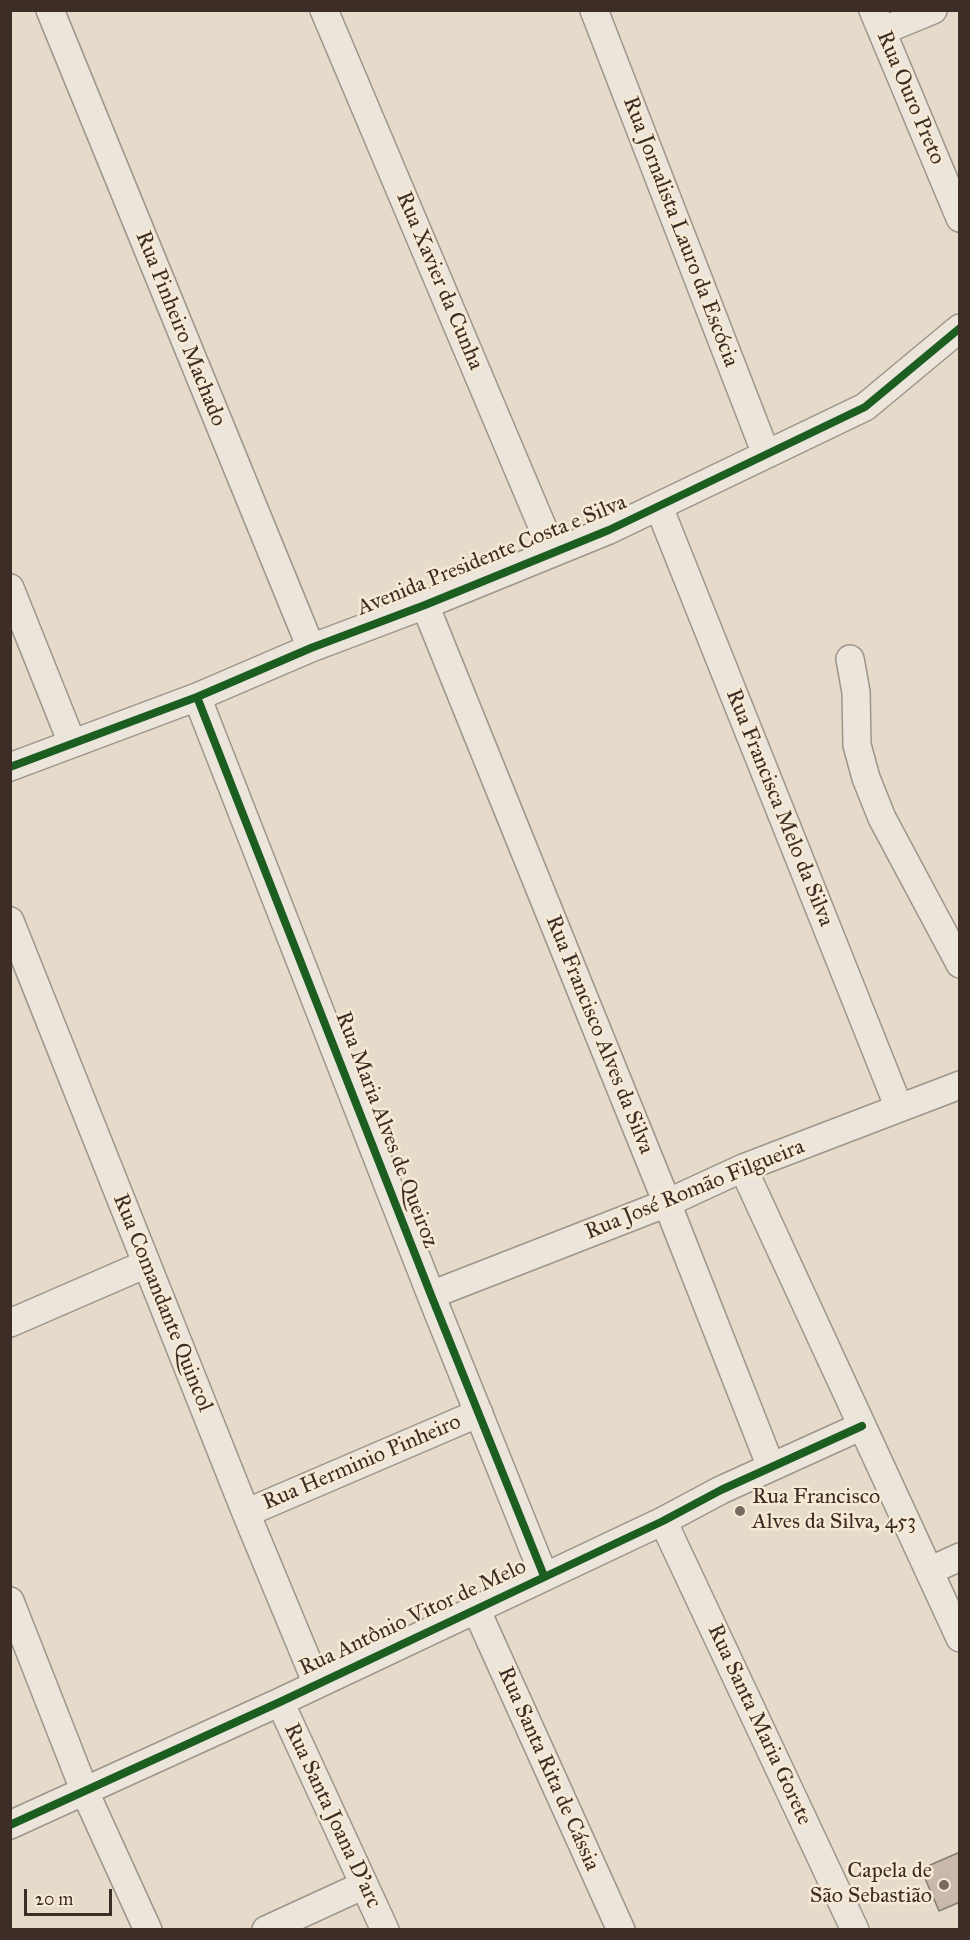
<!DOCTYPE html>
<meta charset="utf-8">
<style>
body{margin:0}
#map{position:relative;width:970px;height:1940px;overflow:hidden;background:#e6dbca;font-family:"IM FELL Great Primer",serif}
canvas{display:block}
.frame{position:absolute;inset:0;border:12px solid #3c2e26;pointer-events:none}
.scale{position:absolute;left:24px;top:1889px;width:88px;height:27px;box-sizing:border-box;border:3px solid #3c2e26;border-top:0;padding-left:8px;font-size:18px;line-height:21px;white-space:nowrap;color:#3c2e26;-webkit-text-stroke:4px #f7ead4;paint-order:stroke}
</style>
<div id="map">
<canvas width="970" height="1940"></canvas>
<div class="frame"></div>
<div class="scale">20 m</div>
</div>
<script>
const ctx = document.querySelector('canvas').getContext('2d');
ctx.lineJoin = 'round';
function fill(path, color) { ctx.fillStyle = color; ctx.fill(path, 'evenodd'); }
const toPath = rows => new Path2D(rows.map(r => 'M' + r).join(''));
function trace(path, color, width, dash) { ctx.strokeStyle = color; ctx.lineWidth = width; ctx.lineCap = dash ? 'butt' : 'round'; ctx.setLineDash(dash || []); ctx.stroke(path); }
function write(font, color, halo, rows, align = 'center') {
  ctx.font = font + ' "IM FELL Great Primer",serif'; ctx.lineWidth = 5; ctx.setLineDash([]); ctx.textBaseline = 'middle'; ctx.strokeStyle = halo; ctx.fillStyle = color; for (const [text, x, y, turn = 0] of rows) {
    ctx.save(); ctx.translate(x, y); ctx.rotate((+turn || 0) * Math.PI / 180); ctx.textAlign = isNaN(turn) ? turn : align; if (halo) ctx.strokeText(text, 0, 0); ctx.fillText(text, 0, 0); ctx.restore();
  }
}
const building = toPath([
 [960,1852,960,1902,939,1911,921,1869,960,1852]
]);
const minor = toPath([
 [50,10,311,648],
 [324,10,553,552],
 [594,10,766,454],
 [873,10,960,218],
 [882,31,933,10],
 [659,507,899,1108],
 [10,588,72,743],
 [425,605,667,1203,771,1467],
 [850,659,856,692,857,745,866,778,882,818,960,964],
 [197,697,431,1295,544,1576],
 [10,767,197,697,311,648,425,605,609,530,865,407,960,328],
 [10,921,246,1513,317,1684],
 [743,1168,960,1638],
 [431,1295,667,1203,743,1168,960,1085],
 [10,1323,146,1264],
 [246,1513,479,1413],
 [663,1521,855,1930],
 [929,1571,960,1557],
 [10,1601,85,1792,148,1930],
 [476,1609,621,1930],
 [280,1702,385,1930],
 [10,1825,280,1702,663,1521,721,1490,862,1426],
 [266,1930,364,1885]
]);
const cycleway = toPath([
 [197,697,431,1295,544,1576],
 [10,767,197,697,311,648,425,605,609,530,865,407,960,328],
 [10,1825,280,1702,663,1521,721,1490,862,1426]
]);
const markers = [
 [740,1511,6,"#786b5f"],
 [944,1885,6,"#786b5f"]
];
const streetNames = [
 ["Rua Ouro Preto",910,98,67],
 ["Rua Jornalista Lauro da Escócia",680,232,69],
 ["Rua Xavier da Cunha",439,281,67],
 ["Rua Pinheiro Machado",180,329,68],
 ["Avenida Presidente Costa e Silva",492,556,-22],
 ["Rua Francisca Melo da Silva",779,808,68],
 ["Rua Francisco Alves da Silva",599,1035,68],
 ["Rua Maria Alves de Queiroz",386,1130,69],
 ["Rua José Romão Filgueira",695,1190,-22],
 ["Rua Comandante Quincol",162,1303,68],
 ["Rua Herminio Pinheiro",362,1463,-23],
 ["Rua Antônio Vitor de Melo",413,1618,-25],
 ["Rua Santa Maria Gorete",759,1725,65],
 ["Rua Santa Rita de Cássia",548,1769,66],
 ["Rua Santa Joana D'arc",332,1816,65]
];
const poiNames = [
 ["Rua Francisco",752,1498],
 ["Alves da Silva, 453",752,1523],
 ["Capela de",932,1872,"right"],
 ["São Sebastião",932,1897,"right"]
];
fill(building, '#cab8ad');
trace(building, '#857d74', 1.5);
trace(minor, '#9c958a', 30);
trace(minor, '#ebe5dc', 27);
trace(cycleway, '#1b5e20', 8);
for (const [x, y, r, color] of markers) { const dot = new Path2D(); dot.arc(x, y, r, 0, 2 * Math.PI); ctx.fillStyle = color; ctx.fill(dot); trace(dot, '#f7ead4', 2); }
write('22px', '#3c2e26', '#f7ead4', streetNames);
write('22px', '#3c2e26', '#f7ead4', poiNames, 'left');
</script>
